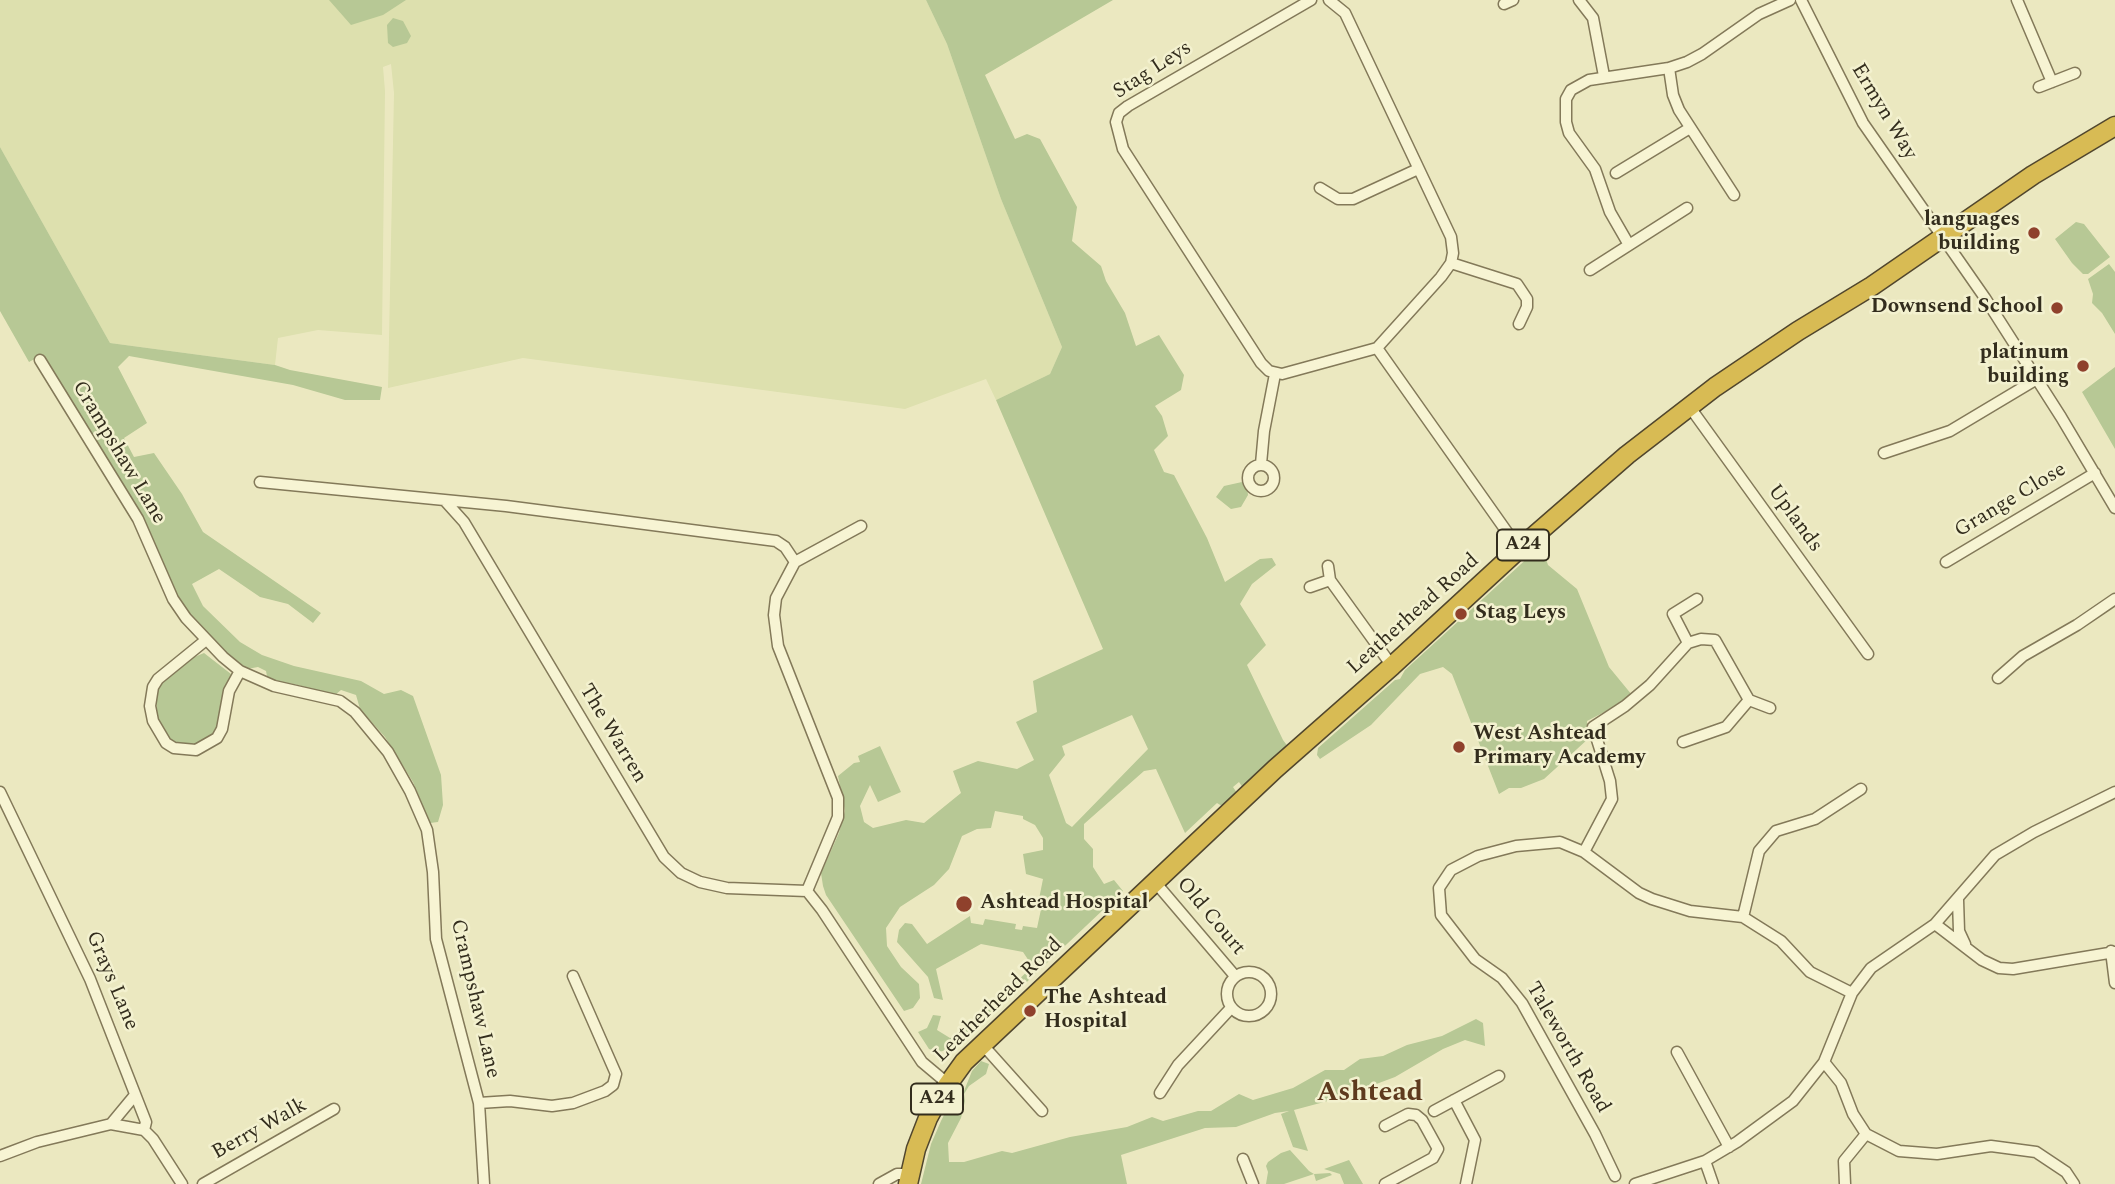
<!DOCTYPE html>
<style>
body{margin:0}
canvas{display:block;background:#ebe8c0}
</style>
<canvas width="2115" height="1184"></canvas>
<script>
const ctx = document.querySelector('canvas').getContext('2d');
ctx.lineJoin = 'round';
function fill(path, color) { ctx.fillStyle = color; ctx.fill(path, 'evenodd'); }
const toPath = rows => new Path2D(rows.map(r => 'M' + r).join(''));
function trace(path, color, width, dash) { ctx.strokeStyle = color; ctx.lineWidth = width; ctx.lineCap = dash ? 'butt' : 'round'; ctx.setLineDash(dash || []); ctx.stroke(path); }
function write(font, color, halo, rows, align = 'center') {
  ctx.font = font + ' Spectral,serif'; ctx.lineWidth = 5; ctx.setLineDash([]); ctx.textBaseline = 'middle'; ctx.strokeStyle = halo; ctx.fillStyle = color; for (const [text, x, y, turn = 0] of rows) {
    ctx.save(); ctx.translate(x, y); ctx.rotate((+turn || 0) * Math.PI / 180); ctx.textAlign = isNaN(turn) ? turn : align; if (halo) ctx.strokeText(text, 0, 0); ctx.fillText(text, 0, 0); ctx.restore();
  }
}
const farmland = toPath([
 [0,0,926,0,947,44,1001,199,1062,347,1050,374,996,400,986,379,905,409,523,358,388,388,394,93,391,64,383,67,385,91,382,335,318,330,278,338,275,365,110,343,0,147]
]);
const green = toPath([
 [329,0,406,0,383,15,351,25],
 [926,0,1113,0,985,75,1015,139,1027,134,1040,139,1077,207,1072,241,1101,266,1106,281,1125,313,1136,346,1159,335,1184,375,1181,390,1155,406,1162,416,1168,436,1154,450,1164,472,1174,475,1207,538,1225,582,1260,559,1272,558,1276,565,1252,584,1240,604,1266,645,1247,665,1283,740,1289,748,1243,788,1239,782,1233,787,1239,796,1225,808,1217,803,1185,833,1156,769,1144,771,1084,824,1084,839,1093,849,1093,867,1104,884,1114,880,1123,891,957,1048,938,1052,929,1049,918,1032,927,1028,933,1015,941,1016,937,1030,950,1038,958,1036,1031,968,1029,961,1023,952,981,944,936,969,943,1000,934,998,928,977,897,942,899,930,905,923,912,924,927,944,970,916,971,923,983,925,985,919,1016,924,1015,929,1022,930,1023,926,1037,928,1043,900,1039,899,1043,879,1026,874,1023,854,1043,850,1043,838,1035,825,1023,819,1023,816,995,811,991,828,977,829,962,836,949,869,934,885,900,907,886,928,887,946,901,967,919,984,920,998,913,1008,904,1011,826,895,823,886,821,873,839,833,845,811,838,776,854,763,860,762,858,756,880,746,901,792,878,802,870,785,860,806,864,822,873,828,906,820,924,823,961,793,953,771,978,761,1017,769,1034,760,1016,722,1037,712,1033,681,1103,649,996,400,1050,374,1062,347,1001,199,947,44],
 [1132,715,1148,749,1072,827,1066,823,1049,775,1065,755,1062,746],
 [393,18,403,21,411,36,407,43,393,47,388,43,387,25],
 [0,147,110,343,275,365,290,370,382,387,380,400,345,400,293,385,129,356,118,367,147,423,124,438,134,457,154,453,182,494,203,532,321,613,313,623,288,604,260,597,219,569,192,584,203,606,240,642,262,655,294,666,361,681,384,694,401,690,413,696,441,775,443,805,438,822,430,823,413,782,385,737,360,709,356,695,341,690,335,695,294,684,268,681,266,671,258,667,247,669,206,636,182,605,111,468,42,355,29,362,0,311],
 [2076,222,2084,224,2110,257,2088,274,2083,274,2072,263,2055,239],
 [2109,264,2115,272,2115,334,2102,313,2092,303,2093,294,2088,279],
 [2115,367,2115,449,2082,392],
 [1242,482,1247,486,1248,495,1241,507,1231,509,1216,497,1224,486],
 [1544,553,1548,565,1577,589,1609,667,1632,695,1620,704,1587,721,1588,739,1544,779,1521,788,1509,788,1499,794,1452,674,1443,667,1420,674,1371,725,1320,759,1317,755,1318,748,1395,680,1400,679,1405,670,1532,554],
 [204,653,231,674,215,733,200,744,171,743,156,723,157,687,192,658],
 [1476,1019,1483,1023,1485,1046,1465,1040,1443,1049,1395,1077,1339,1098,1294,1110,1308,1151,1293,1147,1281,1114,1289,1111,1275,1113,1236,1127,1205,1128,1121,1155,1127,1184,921,1184,931,1144,941,1121,953,1097,964,1091,972,1071,981,1061,989,1064,986,1074,969,1086,964,1094,965,1101,961,1118,948,1143,949,1162,964,1162,1002,1151,1012,1153,1070,1137,1127,1127,1152,1117,1163,1121,1198,1111,1211,1111,1239,1094,1253,1100,1293,1088,1325,1070,1344,1070,1360,1059,1383,1056,1407,1045,1442,1036],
 [1290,1150,1309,1171,1314,1174,1330,1173,1332,1175,1316,1181,1314,1174,1284,1184,1266,1184,1268,1172,1266,1166,1268,1162,1281,1153],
 [1349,1160,1363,1184,1344,1184,1340,1174,1324,1169]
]);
const street = toPath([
 [1311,0,1128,106,1119,113,1116,122,1123,149,1261,363,1269,371,1282,374,1377,348,1441,277,1451,263,1453,253,1451,237,1345,13,1329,0],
 [1579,0,1593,18,1604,76],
 [1801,0,1863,123,1985,298,2061,417,2115,508],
 [2017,0,2052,82],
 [1504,4,1513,0],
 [1669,68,1673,95,1679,110,1734,195],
 [2039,87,2075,73],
 [1616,173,1690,128],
 [1320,188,1338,199,1353,199,1418,169],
 [1629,245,1610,212,1595,169,1569,133,1566,122,1566,99,1571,90,1589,80,1669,68,1687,62,1702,54,1759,14,1790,0],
 [1451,263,1517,284,1527,299,1527,307,1519,324],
 [1590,270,1687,208],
 [1377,348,1519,549],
 [40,360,138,519,173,599,186,618,223,657,240,671,274,686,340,701,355,712,388,752,410,791,427,830,433,872,436,939,479,1103,484,1184],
 [1689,406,1868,654],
 [1884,453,1950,431,2037,379],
 [1261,464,1264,431,1275,374],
 '1248 478a13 13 0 1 1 26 0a13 13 0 1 1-26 0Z',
 [260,482,506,506,776,541,785,547,795,562],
 [446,502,464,522,664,857,681,873,700,882,727,888,807,891,822,910,922,1062,947,1083],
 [1946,562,2095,473],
 [1330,580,1392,666],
 [1310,587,1330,580,1328,566],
 [206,640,158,679,153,687,150,706,153,721,166,743,174,748,196,750,217,738,222,729,229,691,240,671],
 [1688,643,1673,614,1697,599],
 [1998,678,2023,656,2077,625,2115,599],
 [1749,700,1770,708],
 [0,792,90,979,146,1122,144,1130],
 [1584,852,1612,799,1610,781,1593,727,1625,706,1650,685,1688,643,1701,639,1715,640,1749,700,1726,727,1683,742],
 [1155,882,1235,976],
 [807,891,838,817,838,798,778,646,774,615,776,598,795,562,861,526],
 [1958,900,1959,931,1965,944],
 [1743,917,1759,851,1776,831,1815,819,1861,789],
 [1935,924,1982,960,1999,968,2013,969,2115,952],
 [2111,951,2115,983],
 '1227 994a22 22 0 1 1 44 0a22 22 0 1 1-44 0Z',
 [982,1044,1042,1111],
 [1677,1052,1729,1147],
 [1824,1062,1841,1083,1853,1114,1866,1134,1899,1151,1937,1154,1991,1146,2036,1152,2066,1172,2074,1184],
 [1160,1093,1178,1065,1231,1008],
 [1454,1100,1475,1140,1466,1184],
 [479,1103,510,1101,552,1106,573,1103,605,1091,613,1085,616,1074,573,976],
 [1434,1111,1499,1076],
 [111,1124,135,1095],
 [1385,1126,1408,1114,1416,1115,1422,1120,1438,1149,1433,1158,1385,1184],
 [144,1130,153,1139,182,1184],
 [0,1156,37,1142,111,1124,144,1130],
 [1243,1159,1253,1184],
 [1705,1161,1713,1184],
 [1615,1176,1595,1134,1522,1003,1502,978,1475,959,1441,915,1439,888,1451,870,1478,856,1516,846,1560,842,1584,852,1639,893,1652,899,1690,911,1743,917,1781,941,1810,972,1852,993],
 [203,1184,334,1109],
 [879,1184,897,1174,910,1174],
 [1635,1184,1705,1161,1737,1142,1793,1101,1824,1062,1852,993,1871,968,1935,924,1995,855,2034,832,2115,792],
 [1845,1184,1844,1161,1866,1134]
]);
const highway = toPath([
 [908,1184,916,1149,928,1118,941,1094,964,1062,1275,769,1392,666,1519,549,1627,455,1715,387,1798,331,1872,286,2033,175,2115,126]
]);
const markers = [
 [2034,233,7,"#8f412c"],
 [2057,308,7,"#8f412c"],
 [2083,366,7,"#8f412c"],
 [1461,614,7,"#8f412c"],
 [1459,747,7,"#8f412c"],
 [964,904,9,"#8f412c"],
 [1030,1011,7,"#8f412c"]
];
const shields = [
 [1523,545,52],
 [937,1099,52]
];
const shieldNames = [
 ["A24",1523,545],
 ["A24",937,1099]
];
const streetNames = [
 ["Stag Leys",1153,71,-33],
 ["Ermyn Way",1883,112,59],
 ["Crampshaw Lane",118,453,59],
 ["Grange Close",2011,501,-31],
 ["Uplands",1794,519,54],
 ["Leatherhead Road",1414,615,-42],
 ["The Warren",612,734,59],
 ["Old Court",1210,917,50],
 ["Grays Lane",111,981,67],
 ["Crampshaw Lane",474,999,77],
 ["Leatherhead Road",999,1001,-44],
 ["Taleworth Road",1567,1048,60],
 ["Berry Walk",260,1130,-29]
];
const poiNames = [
 ["languages",2020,221,"right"],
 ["building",2020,245,"right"],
 ["Downsend School",2043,308,"right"],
 ["platinum",2069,354,"right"],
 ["building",2069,378,"right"],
 ["Stag Leys",1475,614],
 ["West Ashtead",1473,735],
 ["Primary Academy",1473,759],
 ["Ashtead Hospital",980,904],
 ["The Ashtead",1044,999],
 ["Hospital",1044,1023]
];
const districtNames = [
 ["Ashtead",1370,1095]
];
fill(farmland, '#dde0ae');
fill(green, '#b7c895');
trace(street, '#837959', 13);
trace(highway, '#51462d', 21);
trace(street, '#f7f4d3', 10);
trace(highway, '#d8bb54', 18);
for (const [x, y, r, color] of markers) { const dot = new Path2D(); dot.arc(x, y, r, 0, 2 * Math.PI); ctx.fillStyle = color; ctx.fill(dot); trace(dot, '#f3f1cf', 2.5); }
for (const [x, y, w] of shields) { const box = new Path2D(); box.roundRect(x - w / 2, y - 15.5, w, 31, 5); ctx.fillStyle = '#f3f1cf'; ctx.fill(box); trace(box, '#332d1d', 2); }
write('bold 19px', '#332d1d', null, shieldNames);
write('21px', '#332d1d', '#f3f1cf', streetNames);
write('bold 21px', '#332d1d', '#f3f1cf', poiNames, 'left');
write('bold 28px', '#5e3a1e', '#f3f1cf', districtNames);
</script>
